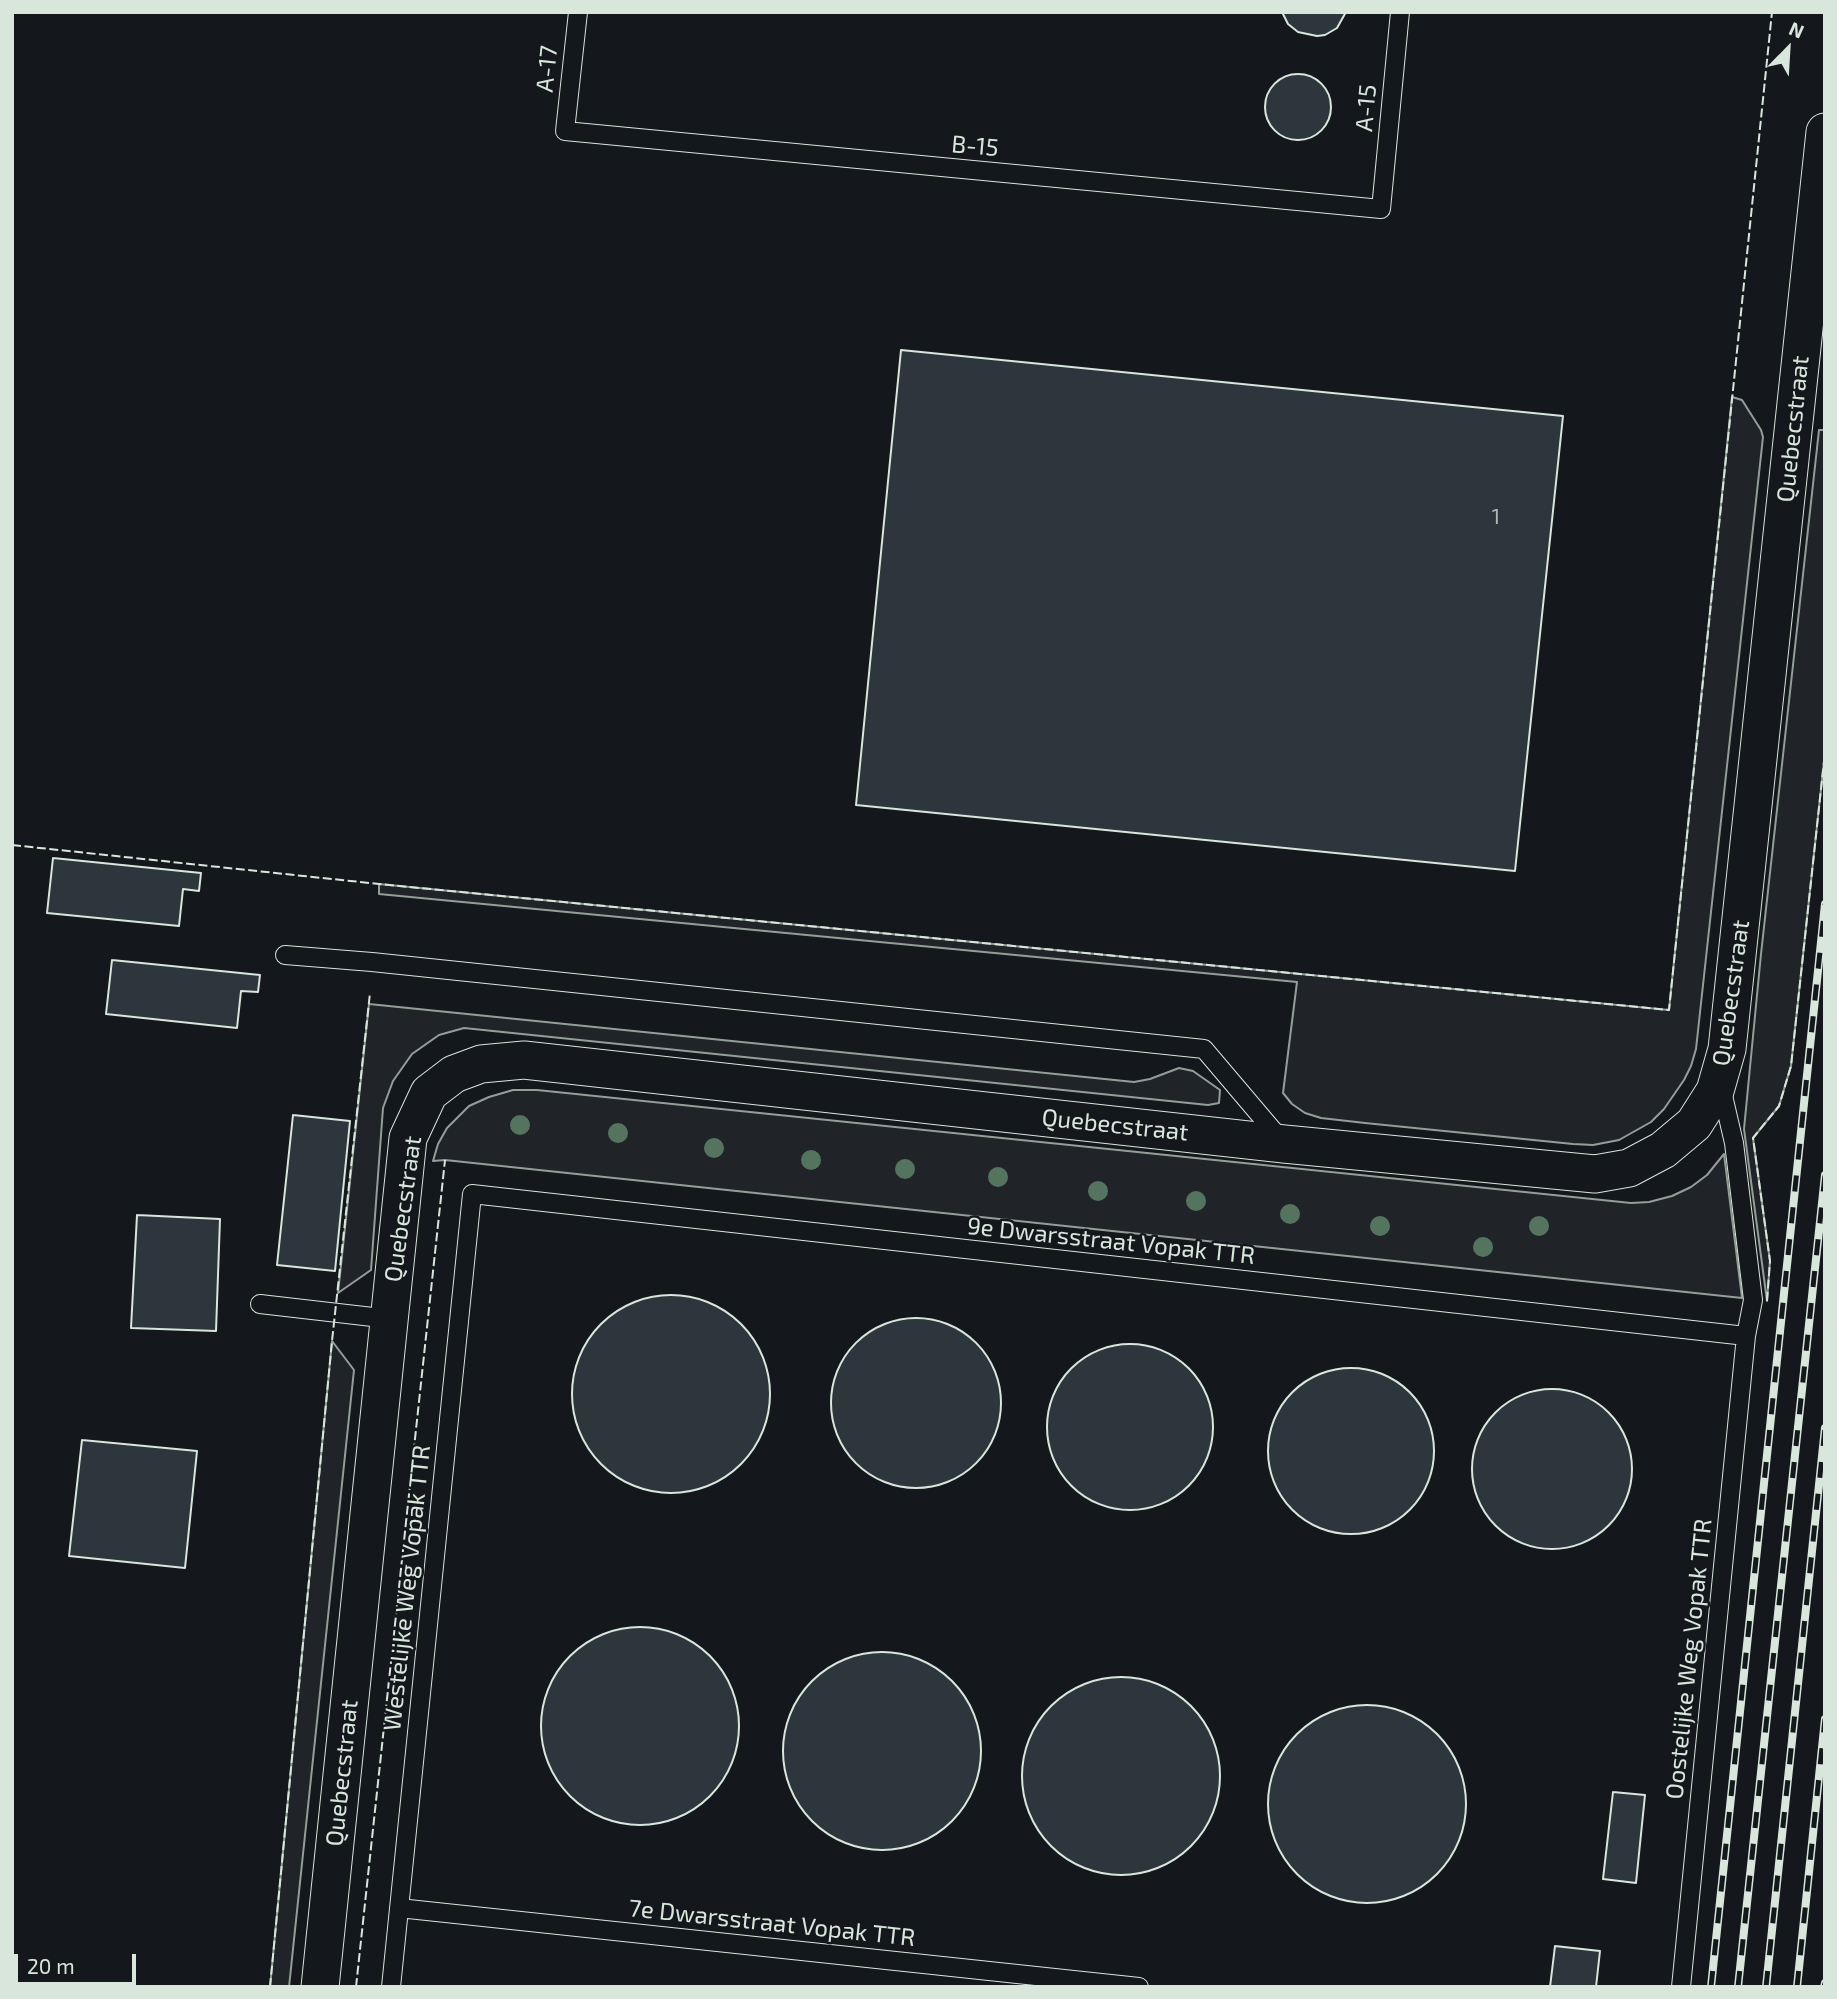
<!DOCTYPE html>
<style>
body{margin:0}
#map{position:relative;width:1837px;height:1999px;overflow:hidden;background:#14181c;font-family:"Exo 2",sans-serif}
canvas{display:block}
.frame{position:absolute;inset:0;border:14px solid #d8e6dc;pointer-events:none}
.north{position:absolute;left:1753px;top:14px;width:70px;height:70px;-webkit-text-stroke:5px #14181c;paint-order:stroke;rotate:24deg;font-size:19px;font-weight:700;line-height:28px;text-align:center;color:#d8e6dc}
.north::after{content:'';display:block;margin:auto;width:24px;height:32px;background:#d8e6dc;clip-path:polygon(50% 0,100% 100%,50% 72%,0 100%)}
.scale{position:absolute;left:14px;top:1954px;width:122px;height:32px;box-sizing:border-box;border:4px solid #d8e6dc;border-top:0;padding-left:9px;font-size:21px;line-height:24px;white-space:nowrap;color:#d8e6dc;-webkit-text-stroke:5px #14181c;paint-order:stroke}
</style>
<div id="map">
<canvas width="1837" height="1999"></canvas>
<div class="frame"></div>
<div class="north">N</div>
<div class="scale">20 m</div>
</div>
<script>
const ctx = document.querySelector('canvas').getContext('2d');
ctx.lineJoin = 'round';
function fill(path, color) { ctx.fillStyle = color; ctx.fill(path, 'evenodd'); }
const toPath = rows => new Path2D(rows.map(r => 'M' + r).join(''));
function trace(path, color, width, dash) { ctx.strokeStyle = color; ctx.lineWidth = width; ctx.lineCap = dash ? 'butt' : 'round'; ctx.setLineDash(dash || []); ctx.stroke(path); }
function write(font, color, halo, rows, align = 'center') {
  ctx.font = font + ' "Exo 2",sans-serif'; ctx.lineWidth = 5; ctx.setLineDash([]); ctx.textBaseline = 'middle'; ctx.strokeStyle = halo; ctx.fillStyle = color; for (const [text, x, y, turn = 0] of rows) {
    ctx.save(); ctx.translate(x, y); ctx.rotate((+turn || 0) * Math.PI / 180); ctx.textAlign = isNaN(turn) ? turn : align; if (halo) ctx.strokeText(text, 0, 0); ctx.fillText(text, 0, 0); ctx.restore();
  }
}
const green = toPath([
 [1732,397,1742,400,1761,430,1763,437,1696,1049,1691,1066,1684,1080,1664,1109,1651,1122,1619,1140,1593,1145,1573,1144,1365,1123,1321,1118,1305,1113,1292,1104,1283,1093,1297,982,379,894,379,884,1669,1010,1732,397],
 [1819,430,1825,430,1825,752,1791,1066,1779,1106,1753,1138,1770,1261,1767,1301,1744,1129,1761,954,1819,430],
 [369,1004,1134,1082,1150,1079,1179,1068,1193,1071,1220,1090,1219,1103,1208,1105,464,1028,439,1035,412,1054,393,1081,383,1108,371,1270,338,1293,369,1004],
 [513,1090,537,1090,1631,1203,1649,1202,1672,1196,1691,1187,1707,1175,1724,1154,1742,1298,445,1160,433,1161,438,1144,447,1128,469,1106,489,1097,513,1090],
 [332,1341,354,1370,289,1987,270,1987,332,1341]
]);
const building = toPath([
 [1282,12,1346,12,1337,28,1325,35,1317,36,1298,32,1288,24,1282,12],
 '1265 107a33 33 0 1 1 66 0a33 33 0 1 1-66 0Z',
 [901,350,1563,416,1515,871,856,805,901,350],
 [53,858,201,873,199,891,183,889,179,926,47,913,53,858],
 [112,960,260,975,258,992,241,991,237,1028,106,1014,112,960],
 [293,1115,350,1121,335,1271,277,1265,293,1115],
 [137,1215,220,1219,216,1331,131,1328,137,1215],
 '572 1394a99 99 0 1 1 198 0a99 99 0 1 1-198 0Z',
 '831 1403a85 85 0 1 1 170 0a85 85 0 1 1-170 0Z',
 '1047 1427a83 83 0 1 1 166 0a83 83 0 1 1-166 0Z',
 '1268 1451a83 83 0 1 1 166 0a83 83 0 1 1-166 0Z',
 '1472 1469a80 80 0 1 1 160 0a80 80 0 1 1-160 0Z',
 [82,1440,197,1451,185,1568,69,1556,82,1440],
 '541 1726a99 99 0 1 1 198 0a99 99 0 1 1-198 0Z',
 '783 1751a99 99 0 1 1 198 0a99 99 0 1 1-198 0Z',
 '1022 1776a99 99 0 1 1 198 0a99 99 0 1 1-198 0Z',
 '1268 1804a99 99 0 1 1 198 0a99 99 0 1 1-198 0Z',
 [1613,1792,1645,1795,1636,1883,1603,1879,1613,1792],
 [1555,1946,1600,1951,1596,1987,1550,1987,1555,1946]
]);
const lane = toPath([
 [578,12,565,131,1381,209,1400,12],
 [285,955,372,962,1204,1049,1282,1141],
 [260,1304,390,1319],
 [399,1908,1139,1987],
 [391,1987,472,1194,1746,1336],
 [1681,1987,1746,1336,1753,1300,1734,1143,1721,1087]
]);
const street = toPath([
 [320,1987,408,1138,429,1093,454,1074,481,1064,524,1060,1284,1144,1595,1174,1629,1168,1663,1150,1694,1124,1715,1091,1727,1049,1825,132]
]);
const rail = toPath([
 [1711,1987,1825,904],
 [1738,1987,1825,1175],
 [1766,1987,1825,1428],
 [1797,1987,1825,1719],
 [1824,1987,1825,1983]
]);
const fence = toPath([
 [12,845,379,884,1669,1010,1772,12],
 [1767,1301,1770,1261,1753,1138,1779,1106,1791,1066,1825,752],
 [270,1987,332,1341,370,993],
 [356,1987,445,1160]
]);
const trees = [
 [520,1125],
 [618,1133],
 [714,1148],
 [811,1160],
 [905,1169],
 [998,1177],
 [1098,1191],
 [1196,1201],
 [1290,1214],
 [1380,1226],
 [1539,1226],
 [1483,1247]
];
const numberNames = [
 ["1",1496,517]
];
const streetNames = [
 ["A-17",547,69,-84],
 ["A-15",1366,108,-85],
 ["B-15",975,146,5],
 ["Quebecstraat",1793,429,-84],
 ["Quebecstraat",1731,993,-82],
 ["Quebecstraat",1115,1125,6],
 ["Quebecstraat",403,1209,-82],
 ["9e Dwarsstraat Vopak TTR",1111,1241,6],
 ["Westelijke Weg Vopak TTR",407,1588,-84],
 ["Oostelijke Weg Vopak TTR",1689,1659,-84],
 ["Quebecstraat",342,1773,-84],
 ["7e Dwarsstraat Vopak TTR",772,1923,6]
];
fill(green, '#202428');
trace(green, '#939e99', 2);
fill(building, '#2c363c');
trace(building, '#d8e6dc', 2);
trace(lane, '#d8e6dc', 20);
trace(street, '#d8e6dc', 39);
trace(lane, '#14181c', 18);
trace(street, '#14181c', 37);
trace(rail, '#d8e6dc', 8);
trace(rail, '#14181c', 5, [16]);
trace(fence, '#d8e6dc', 2, [9, 3.5]);
ctx.fillStyle = '#55745f';
for (const [x, y] of trees) { ctx.beginPath(); ctx.arc(x, y, 10, 0, 2 * Math.PI); ctx.fill(); }
write('21px', '#adbab4', null, numberNames);
write('24px', '#d8e6dc', '#14181c', streetNames);
</script>
